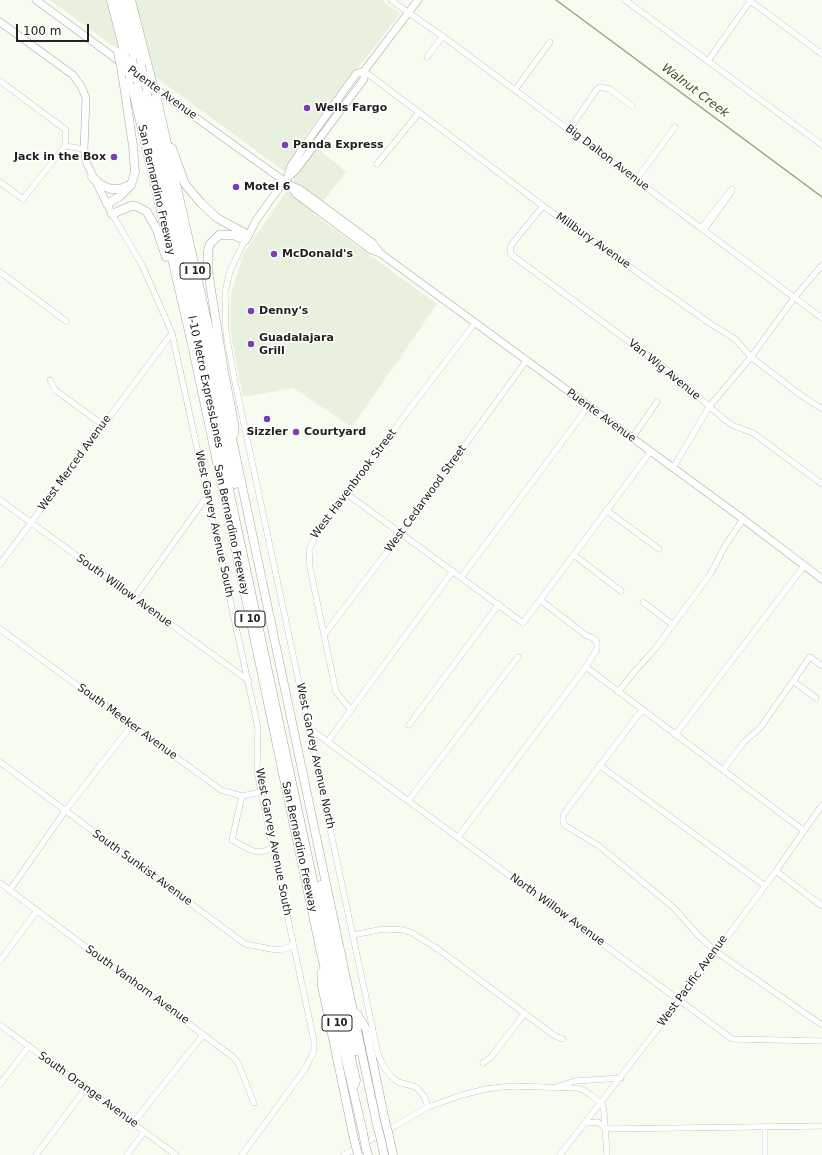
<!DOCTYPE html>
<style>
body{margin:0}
#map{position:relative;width:822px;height:1155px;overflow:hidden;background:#f7fcf1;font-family:"DejaVu Sans",sans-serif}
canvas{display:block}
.scale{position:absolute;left:16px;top:24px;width:73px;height:18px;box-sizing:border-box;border:2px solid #21221e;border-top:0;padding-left:5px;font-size:12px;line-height:14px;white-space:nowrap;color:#21221e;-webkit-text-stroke:3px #fff;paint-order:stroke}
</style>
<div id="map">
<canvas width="822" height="1155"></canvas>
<div class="scale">100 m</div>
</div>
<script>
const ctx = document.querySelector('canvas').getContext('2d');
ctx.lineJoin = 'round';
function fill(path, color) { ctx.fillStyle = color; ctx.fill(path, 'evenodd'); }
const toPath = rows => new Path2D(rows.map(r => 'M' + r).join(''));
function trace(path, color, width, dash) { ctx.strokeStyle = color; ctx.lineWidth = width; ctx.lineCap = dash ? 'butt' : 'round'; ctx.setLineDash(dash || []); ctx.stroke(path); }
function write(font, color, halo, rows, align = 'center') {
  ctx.font = font + ' "DejaVu Sans",sans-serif'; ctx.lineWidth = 3; ctx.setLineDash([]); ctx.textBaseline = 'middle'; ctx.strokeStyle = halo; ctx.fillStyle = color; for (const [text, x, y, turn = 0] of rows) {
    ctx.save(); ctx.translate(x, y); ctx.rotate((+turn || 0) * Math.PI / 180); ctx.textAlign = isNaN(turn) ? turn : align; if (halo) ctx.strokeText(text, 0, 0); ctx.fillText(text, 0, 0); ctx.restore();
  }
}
const built = toPath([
 [50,0,382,0,400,14,304,137,346,172,313,214,437,304,352,427,293,388,243,397,230,329,231,293,244,253,295,179]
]);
const stream = toPath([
 [556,0,822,197]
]);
const minor = toPath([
 [391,0,449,41,822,318],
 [625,0,822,145],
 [749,0,822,54],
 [427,57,443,36],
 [708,61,750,1],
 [364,71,543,206,711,324,735,339,751,357,799,394,822,409],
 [0,81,66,130,65,146],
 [515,90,550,42],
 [569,130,597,89,600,87,610,89,632,106],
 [377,164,418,114],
 [636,180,675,127],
 [0,182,23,199,65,146,84,149],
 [543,206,511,245,510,252,513,256,665,368,725,420,734,426,753,433,822,484],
 [112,214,142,265,172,333,258,728,257,769,261,792,314,1041,314,1051,305,1069,242,1155],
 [701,228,732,189,732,191,704,230],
 [245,240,230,271,225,292,226,333,235,382,378,1054,384,1067,391,1076,398,1082,416,1087,424,1096,428,1107],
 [0,272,66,321],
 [50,380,55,390,103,425],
 [632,438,657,402],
 [673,468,709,407,751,357,794,298,822,265],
 [347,494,523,623,651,451],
 [0,500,249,681],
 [606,510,659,549],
 [574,555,621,591],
 [0,564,172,333],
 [462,576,588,407],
 [134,598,208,495],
 [643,602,673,625],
 [0,629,221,790,242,796,261,792],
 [324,635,402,532,526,361],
 [586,667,803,830],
 [793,681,816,698],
 [618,692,635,671,655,649,711,573,725,546,743,519],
 [351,710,336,692,310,568,309,550,320,527,475,323],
 [642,710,568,808,563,816,563,822,566,826,599,846,674,908,698,935,715,951,822,1025],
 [409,725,499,604],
 [309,728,732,1039,822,1041],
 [675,735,804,566],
 [328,741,453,571],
 [0,762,245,944,271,949,280,950,293,946],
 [599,765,764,885],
 [723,770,744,742,760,728,810,657,822,666],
 [242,796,232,840,251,850,257,852,265,851,273,847],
 [408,801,518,657],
 [458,837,586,667,597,649,597,642,593,638,587,636,540,600],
 [776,871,822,906],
 [0,883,233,1057,238,1063,254,1103],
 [10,890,65,811,131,726],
 [353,935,383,929,404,930,412,933,435,947,555,1036,563,1039],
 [0,961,36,912],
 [0,1025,176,1155],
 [483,1063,491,1057,525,1013],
 [0,1084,29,1046],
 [559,1086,575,1081,621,1078],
 [133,1123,203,1035],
 [587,1123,598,1122,605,1128],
 [605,1129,822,1126],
 [36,1155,86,1088],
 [127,1155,144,1132],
 [344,1155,428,1107,462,1095,486,1089,510,1086,577,1088,583,1090,591,1095,602,1104,604,1111,607,1155],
 [560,1155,680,1000,776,871,822,805],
 [765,1155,765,1128]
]);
const major = toPath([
 [36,0,123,64],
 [0,22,73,75,81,86,86,98,84,149,87,164,112,214],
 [152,86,245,153,290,185,301,190,373,243,380,253],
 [288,175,291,166,305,145,356,74,364,71,418,0],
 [290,185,296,194,371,250,380,253,743,519,822,579],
 [246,240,257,219,284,181,296,170,364,79,364,71]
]);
const highway = toPath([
 [111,0,125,55],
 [117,0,132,60],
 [125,0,141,66],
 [131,0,150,74],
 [130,78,193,349,321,953,363,1133],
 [138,83,161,175,228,485,352,1062,356,1080,355,1084],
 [147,90,174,200,235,484],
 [156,95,210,334,377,1125],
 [172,148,185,184,201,203,217,218,248,235],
 [92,177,101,185,111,189,120,189,130,185],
 [107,204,120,196,131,185,135,172,133,146,122,72],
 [112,214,131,206,136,206,147,212,157,230,166,257],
 [234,434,234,423,224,372,208,271,208,251,210,244,219,235,233,235,245,240],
 [321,885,356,1051],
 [322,972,322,986,354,1139],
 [357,1014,366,1029,385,1121],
 [389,1136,393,1155],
 [381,1140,384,1155],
 [366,1149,368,1155]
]);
const highwayBridge = toPath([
 [118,52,122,72],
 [125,55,130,78],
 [132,60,138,83],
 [141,66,147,90],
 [150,74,156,95],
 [385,1121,389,1136],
 [377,1125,381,1140],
 [363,1133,366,1149],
 [354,1139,358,1155]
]);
const markers = [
 [307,108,4,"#7e3eb2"],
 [285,145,4,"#7e3eb2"],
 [114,157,4,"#7e3eb2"],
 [236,187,4,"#7e3eb2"],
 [274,254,4,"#7e3eb2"],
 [251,311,4,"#7e3eb2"],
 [251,344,4,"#7e3eb2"],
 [267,419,4,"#7e3eb2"],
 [296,432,4,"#7e3eb2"]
];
const shields = [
 [195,271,30],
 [250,619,30],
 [337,1023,30]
];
const shieldNames = [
 ["I 10",195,271],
 ["I 10",250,619],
 ["I 10",337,1023]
];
const streetNames = [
 ["Puente Avenue",162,93,36],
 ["Big Dalton Avenue",607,158,37],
 ["San Bernardino Freeway",156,190,77],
 ["Millbury Avenue",593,241,35],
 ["Van Wig Avenue",664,370,39],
 ["I-10 Metro ExpressLanes",205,382,78],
 ["Puente Avenue",601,416,36],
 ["West Merced Avenue",75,463,-54],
 ["West Havenbrook Street",354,484,-53],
 ["West Cedarwood Street",426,499,-54],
 ["West Garvey Avenue South",214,524,78],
 ["San Bernardino Freeway",231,530,78],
 ["South Willow Avenue",124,591,36],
 ["South Meeker Avenue",127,722,36],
 ["West Garvey Avenue North",315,756,78],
 ["West Garvey Avenue South",273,842,79],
 ["San Bernardino Freeway",299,847,78],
 ["South Sunkist Avenue",142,868,36],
 ["North Willow Avenue",557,910,36],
 ["West Pacific Avenue",693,981,-54],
 ["South Vanhorn Avenue",137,985,36],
 ["South Orange Avenue",88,1090,36]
];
const poiNames = [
 ["Wells Fargo",315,108],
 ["Panda Express",293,145],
 ["Jack in the Box",106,157,"right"],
 ["Motel 6",244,187],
 ["McDonald's",282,254],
 ["Denny's",259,311],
 ["Guadalajara",259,338],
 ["Grill",259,351],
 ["Sizzler",267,432,"center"],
 ["Courtyard",304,432]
];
const waterNames = [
 ["Walnut Creek",695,91,37]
];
fill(built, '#e8f0de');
trace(stream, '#9aab83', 1.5);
trace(minor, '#a6aba0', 6);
trace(major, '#a6aba0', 8);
trace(highway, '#a6aba0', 9);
trace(minor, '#fff', 5.5);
trace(major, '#fff', 7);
trace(highway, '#fff', 8);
trace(highwayBridge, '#a6aba0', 9, []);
trace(highwayBridge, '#fff', 8);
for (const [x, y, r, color] of markers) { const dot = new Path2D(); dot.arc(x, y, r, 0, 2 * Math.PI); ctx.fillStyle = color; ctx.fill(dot); trace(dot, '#fff', 1.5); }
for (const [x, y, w] of shields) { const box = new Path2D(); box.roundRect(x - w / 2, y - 8, w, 16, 3); ctx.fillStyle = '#fff'; ctx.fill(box); trace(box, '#21221e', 1); }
write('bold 10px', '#21221e', null, shieldNames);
write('11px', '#21221e', '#fff', streetNames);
write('bold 11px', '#21221e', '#fff', poiNames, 'left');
write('italic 12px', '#3e5216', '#fff', waterNames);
</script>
